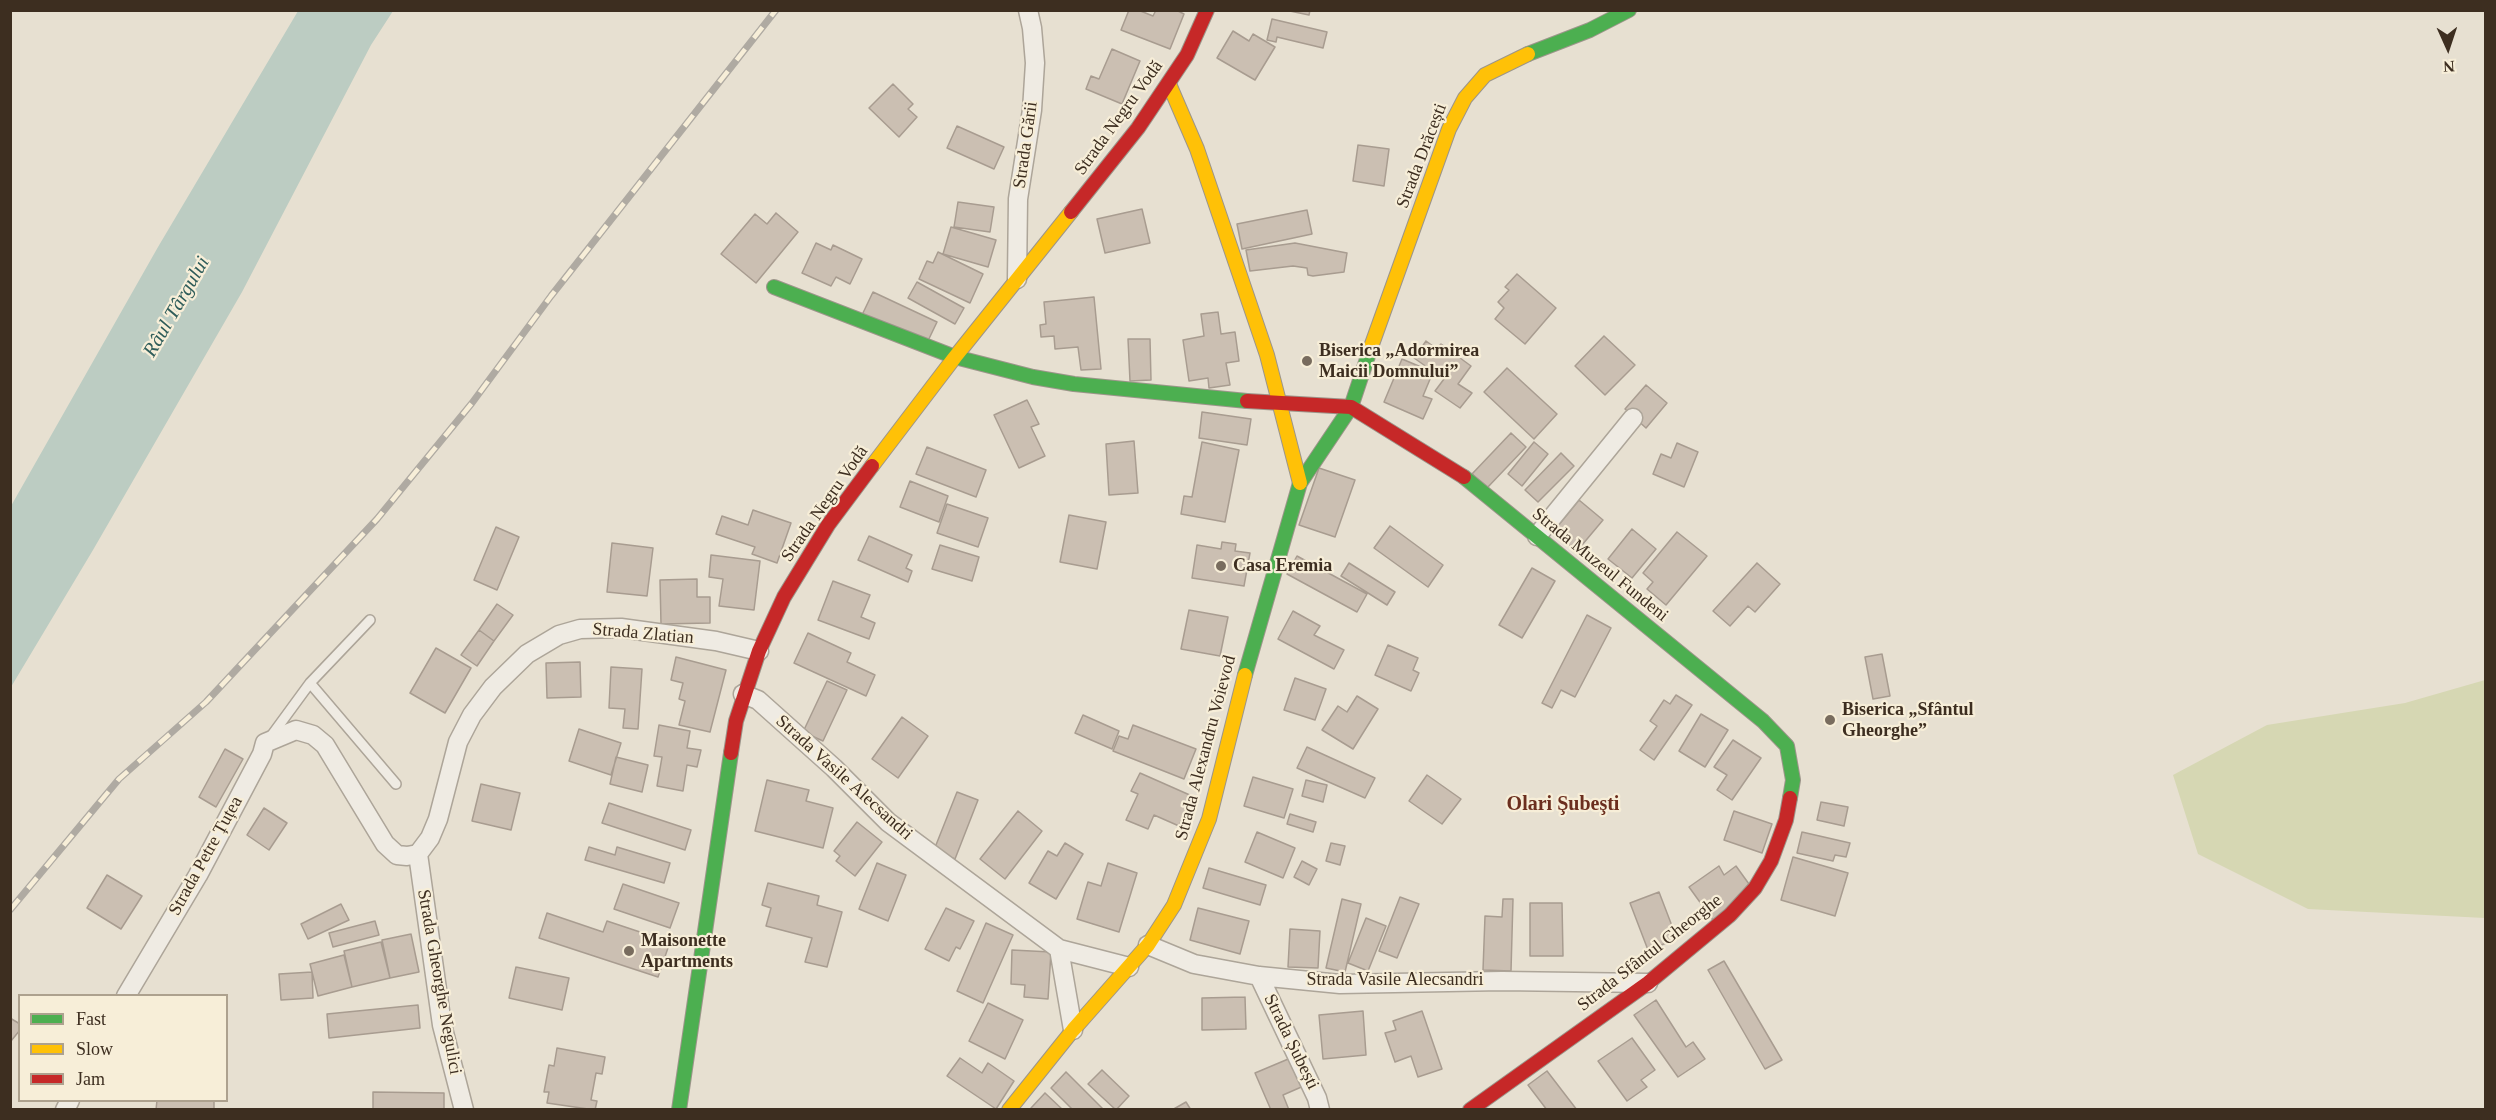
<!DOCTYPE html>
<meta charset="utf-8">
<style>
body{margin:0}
#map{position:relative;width:2496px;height:1120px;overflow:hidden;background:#e7e0d1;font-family:Georgia,serif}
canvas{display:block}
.frame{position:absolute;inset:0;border:12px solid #3d2e20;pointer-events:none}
.legend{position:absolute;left:18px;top:994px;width:210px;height:108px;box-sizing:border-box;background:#f7eed8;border:2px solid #ada18e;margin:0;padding:8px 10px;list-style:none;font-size:18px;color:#3d2e20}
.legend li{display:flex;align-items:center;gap:12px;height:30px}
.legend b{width:30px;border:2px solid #ada18e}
.north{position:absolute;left:2418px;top:18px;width:60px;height:60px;-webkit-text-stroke:4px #f7eed8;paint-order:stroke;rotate:177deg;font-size:16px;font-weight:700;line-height:24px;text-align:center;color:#3d2e20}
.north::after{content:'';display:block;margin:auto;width:21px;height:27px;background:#3d2e20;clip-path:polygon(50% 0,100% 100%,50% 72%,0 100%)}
</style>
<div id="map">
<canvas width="2496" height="1120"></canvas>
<div class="frame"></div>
<ul class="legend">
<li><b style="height:8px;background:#4caf50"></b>Fast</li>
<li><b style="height:8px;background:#ffc107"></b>Slow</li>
<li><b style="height:8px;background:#c62828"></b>Jam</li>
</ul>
<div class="north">N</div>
</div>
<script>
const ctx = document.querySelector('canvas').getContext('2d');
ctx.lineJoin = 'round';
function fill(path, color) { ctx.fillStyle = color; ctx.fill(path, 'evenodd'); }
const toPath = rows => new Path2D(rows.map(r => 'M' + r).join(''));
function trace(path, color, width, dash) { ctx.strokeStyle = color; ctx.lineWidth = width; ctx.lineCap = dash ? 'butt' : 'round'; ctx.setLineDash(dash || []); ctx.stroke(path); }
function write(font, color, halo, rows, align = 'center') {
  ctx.font = font + ' Georgia,serif'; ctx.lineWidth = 4.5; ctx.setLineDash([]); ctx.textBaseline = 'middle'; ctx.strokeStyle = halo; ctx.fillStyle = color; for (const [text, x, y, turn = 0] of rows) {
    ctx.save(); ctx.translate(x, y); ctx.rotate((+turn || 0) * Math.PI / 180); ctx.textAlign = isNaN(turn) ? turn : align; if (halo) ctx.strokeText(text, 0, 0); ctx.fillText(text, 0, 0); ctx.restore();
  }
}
const green = toPath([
 [2485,680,2485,918,2308,909,2198,854,2173,775,2267,725,2405,703]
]);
const water = toPath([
 [298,11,393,11,371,45,242,292,93,550,11,687,11,506,158,247]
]);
const building = toPath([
 [1129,10,1138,10,1153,16,1156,10,1176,10,1184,14,1170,49,1121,30,1129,10],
 [1285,10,1310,10,1309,15,1285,10],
 [1272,19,1327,32,1323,48,1277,37,1276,42,1267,40,1272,19],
 [1233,31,1249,41,1253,34,1275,47,1255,80,1217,58,1233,31],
 [1112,49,1140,61,1122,104,1086,89,1091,76,1099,79,1112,49],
 [893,84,913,104,908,109,917,117,899,137,869,108,893,84],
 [957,126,1004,147,994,169,947,148,957,126],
 [1358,145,1389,149,1384,186,1353,181,1358,145],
 [958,202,994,207,990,232,954,227,958,202],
 [1142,209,1150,243,1105,253,1097,219,1142,209],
 [1307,210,1312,234,1242,249,1237,224,1307,210],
 [776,213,798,232,756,283,721,254,755,214,767,224,776,213],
 [951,227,996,240,988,267,943,254,951,227],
 [816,243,831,250,833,245,862,259,850,284,836,277,831,286,802,273,816,243],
 [1295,243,1347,253,1344,272,1313,276,1308,275,1307,268,1293,266,1250,271,1246,250,1295,243],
 [938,252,983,274,970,303,919,279,927,261,933,263,938,252],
 [1517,274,1556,308,1525,344,1495,319,1504,308,1498,302,1509,290,1505,287,1517,274],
 [917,282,964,308,955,324,908,298,917,282],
 [873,292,937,322,926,345,862,315,873,292],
 [1094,297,1101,369,1081,370,1078,347,1055,349,1054,336,1041,337,1040,325,1046,324,1044,302,1094,297],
 [1218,312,1221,334,1235,332,1239,361,1226,363,1230,385,1209,388,1208,378,1189,381,1183,340,1204,336,1201,314,1218,312],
 [1604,336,1635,365,1605,395,1575,366,1604,336],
 [1128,339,1150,339,1151,380,1130,381,1128,339],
 [1426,341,1437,349,1441,344,1471,366,1458,384,1472,393,1460,408,1435,391,1444,379,1414,358,1426,341],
 [1402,359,1433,372,1423,396,1432,399,1423,419,1384,402,1402,359],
 [1507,368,1557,414,1534,439,1484,392,1507,368],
 [1646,385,1667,403,1646,428,1625,409,1646,385],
 [1027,400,1039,424,1031,427,1045,456,1019,468,994,415,1027,400],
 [1202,412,1251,419,1247,445,1199,438,1202,412],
 [1511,433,1526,447,1487,488,1472,474,1511,433],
 [1134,441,1138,493,1109,495,1106,444,1134,441],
 [1202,442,1239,450,1225,522,1181,514,1184,496,1192,497,1202,442],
 [1534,442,1548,454,1522,486,1508,474,1534,442],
 [1677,443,1698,452,1684,487,1653,474,1661,454,1671,458,1677,443],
 [927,447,986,470,976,497,916,474,927,447],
 [1561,453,1574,466,1538,502,1525,490,1561,453],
 [1319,468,1355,480,1335,537,1299,525,1319,468],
 [910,481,948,496,939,522,900,507,910,481],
 [1579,500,1603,520,1577,551,1553,532,1579,500],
 [947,504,988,518,978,547,937,533,947,504],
 [753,510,791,523,777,563,752,554,755,547,716,534,722,516,748,525,753,510],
 [1069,515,1106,522,1097,569,1060,562,1069,515],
 [1390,526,1443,565,1428,587,1374,548,1390,526],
 [496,527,519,537,497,590,474,580,496,527],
 [1632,529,1656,549,1632,578,1608,559,1632,529],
 [1677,532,1707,556,1666,605,1647,589,1653,582,1643,573,1677,532],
 [869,536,912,555,906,568,912,571,908,582,858,560,869,536],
 [1222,542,1236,544,1235,551,1250,553,1244,586,1192,578,1197,545,1221,549,1222,542],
 [612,543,653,548,647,596,607,592,612,543],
 [940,545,979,557,972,581,932,569,940,545],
 [711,555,760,561,754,610,719,606,723,579,709,577,711,555],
 [1297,556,1367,594,1357,612,1287,574,1297,556],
 [1349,563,1395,592,1387,605,1341,576,1349,563],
 [1757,563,1780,584,1755,612,1748,606,1730,626,1713,611,1757,563],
 [1532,568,1555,581,1522,638,1499,625,1532,568],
 [697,579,697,597,710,597,710,623,661,624,660,580,697,579],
 [833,581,870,595,861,617,875,623,869,639,818,620,833,581],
 [497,604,513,615,494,641,479,630,497,604],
 [1189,610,1228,617,1220,656,1181,649,1189,610],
 [1293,611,1320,626,1314,635,1344,650,1334,669,1278,639,1293,611],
 [1587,615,1611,628,1575,697,1561,690,1552,708,1542,703,1587,615],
 [479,630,494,641,477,666,461,655,479,630],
 [808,633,851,653,847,662,875,675,866,696,794,663,808,633],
 [1388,645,1418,658,1413,670,1419,673,1411,691,1375,675,1388,645],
 [436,648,471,668,445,713,410,693,436,648],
 [1882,654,1890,696,1873,699,1865,657,1882,654],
 [676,657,726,670,710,732,679,725,685,701,679,699,683,683,671,680,676,657],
 [580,662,581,697,547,698,546,663,580,662],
 [611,667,642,669,638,729,623,728,625,709,609,708,611,667],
 [1295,678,1326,689,1315,720,1284,710,1295,678],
 [827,681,847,690,823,741,803,732,827,681],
 [1676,695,1692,705,1654,760,1640,750,1657,726,1650,721,1664,700,1670,704,1676,695],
 [1357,696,1378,709,1353,749,1322,730,1338,706,1347,712,1357,696],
 [1701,714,1728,730,1705,767,1679,751,1701,714],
 [1083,715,1119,731,1112,749,1075,733,1083,715],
 [902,717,928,736,898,778,872,759,902,717],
 [659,725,690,731,687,748,701,750,697,767,687,765,683,791,657,786,662,757,654,756,659,725],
 [1133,725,1196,749,1184,779,1113,751,1119,736,1128,739,1133,725],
 [579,729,621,743,611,775,569,761,579,729],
 [1733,740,1761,758,1732,800,1717,790,1727,775,1714,767,1733,740],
 [1307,747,1375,778,1365,798,1297,768,1307,747],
 [225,749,243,759,216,807,199,797,225,749],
 [616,757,648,765,642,792,610,784,616,757],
 [1140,773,1192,796,1179,826,1154,815,1148,829,1126,820,1138,794,1131,791,1140,773],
 [1427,775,1461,799,1442,824,1409,801,1427,775],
 [1253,777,1293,789,1284,818,1244,806,1253,777],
 [767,780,809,790,806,801,833,808,823,848,755,831,767,780],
 [1306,780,1327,785,1323,802,1302,796,1306,780],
 [481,784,520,793,511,830,472,821,481,784],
 [957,792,978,800,955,859,934,850,957,792],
 [1821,802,1848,807,1844,826,1817,820,1821,802],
 [609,803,691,830,685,850,602,823,609,803],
 [264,808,287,823,269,850,247,835,264,808],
 [1018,811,1042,831,1005,879,980,859,1018,811],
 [1734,811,1772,824,1762,853,1724,840,1734,811],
 [1290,814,1316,822,1313,832,1287,824,1290,814],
 [857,822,882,842,855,876,836,861,840,856,834,851,857,822],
 [1257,832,1295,848,1283,878,1245,862,1257,832],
 [1802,832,1850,843,1846,857,1835,855,1833,861,1797,853,1802,832],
 [1065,843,1083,854,1056,899,1029,883,1048,851,1057,856,1065,843],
 [1331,843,1345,846,1340,865,1326,861,1331,843],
 [589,847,615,855,617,847,670,863,664,883,585,860,589,847],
 [1793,857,1848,873,1835,916,1781,900,1793,857],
 [1302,861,1317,869,1309,885,1294,877,1302,861],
 [877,863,906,875,888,921,859,909,877,863],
 [1108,863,1137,873,1119,932,1077,919,1088,882,1101,886,1108,863],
 [1719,866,1724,875,1736,866,1749,884,1715,923,1689,887,1719,866],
 [1209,868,1266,885,1260,905,1203,888,1209,868],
 [107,875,142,896,121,929,87,908,107,875],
 [768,883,819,896,817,905,842,912,827,967,805,962,812,938,766,926,771,908,762,905,768,883],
 [623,884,679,903,670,928,614,909,623,884],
 [1659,892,1677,939,1648,950,1630,903,1659,892],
 [1400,897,1419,904,1397,958,1379,951,1400,897],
 [1342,899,1361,904,1345,972,1326,968,1342,899],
 [1503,899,1513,899,1511,971,1483,970,1485,916,1502,917,1503,899],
 [1530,903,1562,903,1563,956,1530,956,1530,903],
 [341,904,349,920,308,939,301,924,341,904],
 [946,908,974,921,960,949,956,947,949,961,925,949,946,908],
 [1198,908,1249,921,1240,954,1190,940,1198,908],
 [547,913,603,932,607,921,670,942,658,977,539,938,547,913],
 [1366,918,1386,926,1368,971,1348,963,1366,918],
 [375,921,379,935,333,947,329,933,375,921],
 [986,923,1013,935,983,1003,957,991,986,923],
 [1290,929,1320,931,1318,968,1288,967,1290,929],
 [411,934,419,972,390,978,382,940,411,934],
 [381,942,390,978,352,987,344,951,381,942],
 [1012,950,1051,952,1048,999,1024,997,1025,985,1011,984,1012,950],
 [344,955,352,987,318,996,310,964,344,955],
 [1724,961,1782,1060,1765,1069,1708,970,1724,961],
 [516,967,569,978,562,1010,509,998,516,967],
 [312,972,313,998,281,1000,279,974,312,972],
 [1245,997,1246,1029,1202,1030,1202,998,1245,997],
 [1656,1000,1686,1047,1693,1042,1705,1059,1678,1077,1634,1015,1656,1000],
 [988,1003,1023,1020,1005,1059,969,1041,988,1003],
 [418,1005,420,1028,329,1038,327,1014,418,1005],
 [1363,1011,1366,1055,1323,1059,1319,1015,1363,1011],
 [1422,1011,1442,1069,1418,1077,1411,1056,1395,1062,1385,1033,1396,1030,1393,1021,1422,1011],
 [10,1018,20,1024,20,1030,11,1041,10,1018],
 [1632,1038,1655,1070,1641,1080,1647,1087,1627,1101,1598,1061,1632,1038],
 [557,1048,605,1057,602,1074,596,1073,591,1100,597,1101,595,1110,547,1103,549,1092,544,1092,549,1065,554,1066,557,1048],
 [1293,1057,1306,1085,1283,1095,1289,1110,1271,1110,1255,1073,1293,1057],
 [960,1058,982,1073,988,1063,1014,1081,996,1109,947,1076,960,1058],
 [1102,1070,1129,1096,1116,1110,1088,1084,1102,1070],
 [1547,1071,1577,1110,1547,1110,1528,1085,1547,1071],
 [1066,1072,1104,1110,1073,1110,1051,1088,1066,1072],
 [373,1092,444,1093,444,1110,373,1110,373,1092],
 [1045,1093,1063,1110,1033,1110,1031,1108,1045,1093],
 [157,1100,214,1100,214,1110,156,1110,157,1100],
 [1186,1102,1191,1110,1172,1110,1186,1102]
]);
const lane = toPath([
 [310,683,396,784],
 [269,739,310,683,370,620]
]);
const street = toPath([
 [1017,279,1018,199,1032,110,1035,63,1032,28,1028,10],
 [1537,536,1633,418],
 [743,694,758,700,834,768,888,822,1059,949,1073,1030],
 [418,854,442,1025,464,1110],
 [1148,945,1194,964,1259,976,1340,984,1502,981,1648,983],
 [1059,949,1129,967],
 [1259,976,1317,1098,1320,1110],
 [126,996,198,875,262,754,265,743,296,730,313,735,325,745,385,844,397,855,407,856,418,854,430,838,438,819,458,742,472,715,493,687,527,654,559,635,580,629,621,628,716,641,759,651],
 [65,1110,70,1100]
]);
const fast = toPath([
 [1528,54,1590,30,1629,10],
 [774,287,955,357,1033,377,1074,384,1247,401],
 [1464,477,1763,721,1787,746,1793,780,1790,798],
 [1245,675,1300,483,1351,407,1371,347],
 [679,1110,731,753]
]);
const slow = toPath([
 [1169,84,1197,149,1267,355,1300,483],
 [1371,347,1449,129,1465,98,1485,75,1528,54],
 [872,466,955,357,1071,212],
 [1009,1110,1073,1030,1148,945,1174,905,1209,819,1245,675]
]);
const jam = toPath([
 [1071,212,1138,128,1187,55,1207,10],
 [1247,401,1351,407,1464,477],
 [731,753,736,721,759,651,784,597,828,525,872,466],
 [1470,1110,1648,983,1730,915,1755,888,1771,861,1786,820,1790,798]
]);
const rail = toPath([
 [10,910,119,779,206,702,377,519,472,403,551,296,776,10]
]);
const markers = [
 [1307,361,6,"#786c5e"],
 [1221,566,6,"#786c5e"],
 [1830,720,6,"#786c5e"],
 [629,951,6,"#786c5e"]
];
const streetNames = [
 ["Strada Negru Vodă",1119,118,-54],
 ["Strada Gării",1026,145,-82],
 ["Strada Drăcești",1422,156,-69],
 ["Strada Negru Vodă",825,504,-55],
 ["Strada Muzeul Fundeni",1600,565,39],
 ["Strada Zlatian",643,634,5],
 ["Strada Alexandru Voievod",1206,748,-75],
 ["Strada Vasile Alecsandri",844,778,42],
 ["Strada Petre Țuțea",206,856,-61],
 ["Strada Sfântul Gheorghe",1650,953,-38],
 ["Strada Vasile Alecsandri",1395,980],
 ["Strada Gheorghe Negulici",439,982,80],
 ["Strada Șubești",1291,1042,64]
];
const poiNames = [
 ["Biserica „Adormirea",1319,351],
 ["Maicii Domnului”",1319,372],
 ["Casa Eremia",1233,566],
 ["Biserica „Sfântul",1842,710],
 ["Gheorghe”",1842,731],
 ["Maisonette",641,941],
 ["Apartments",641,962]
];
const waterNames = [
 ["Râul Târgului",177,307,-60]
];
const neighbourhoodNames = [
 ["Olari Şubeşti",1563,805]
];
fill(green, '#d6d7b3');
fill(water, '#bcccc2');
fill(building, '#cbbfb2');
trace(building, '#a89c90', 1.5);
trace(lane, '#ada599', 12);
trace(street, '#ada599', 21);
trace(fast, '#9c958a', 16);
trace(slow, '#9c958a', 16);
trace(jam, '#9c958a', 16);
trace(lane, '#efebe3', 9);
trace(street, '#efebe3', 18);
trace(fast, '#4caf50', 14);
trace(slow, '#ffc107', 14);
trace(jam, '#c62828', 14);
trace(rail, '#afaaa2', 7);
trace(rail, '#f7eed8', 4.5, [14]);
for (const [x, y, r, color] of markers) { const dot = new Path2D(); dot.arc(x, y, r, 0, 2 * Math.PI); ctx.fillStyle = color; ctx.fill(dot); trace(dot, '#f7eed8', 2); }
write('18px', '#3d2e20', '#f7eed8', streetNames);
write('bold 18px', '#3d2e20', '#f7eed8', poiNames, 'left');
write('italic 20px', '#2f5d5a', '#f7eed8', waterNames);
write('bold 20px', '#6b2e1e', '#f7eed8', neighbourhoodNames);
</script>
